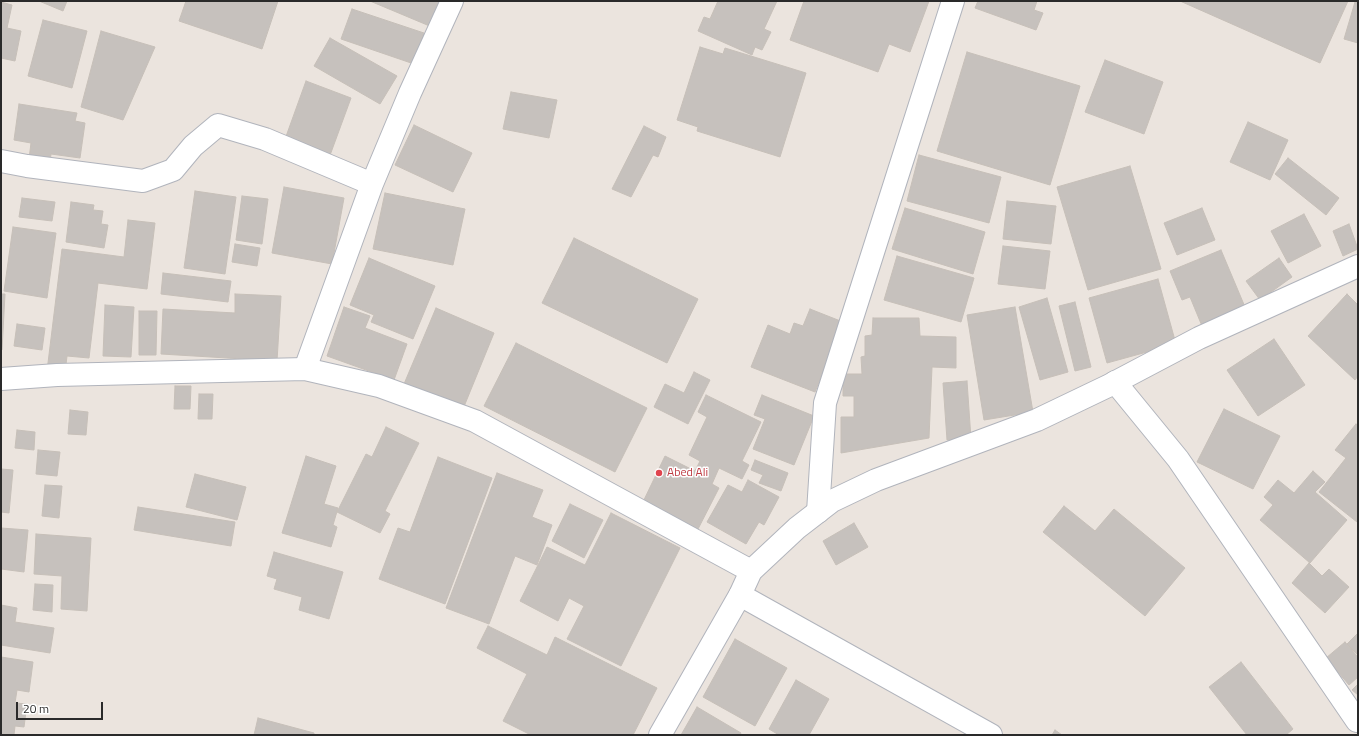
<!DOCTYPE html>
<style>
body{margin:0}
#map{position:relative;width:1359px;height:736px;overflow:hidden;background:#ebe4de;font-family:"Titillium Web",sans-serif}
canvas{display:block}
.frame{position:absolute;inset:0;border:2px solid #2a2a2a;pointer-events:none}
.scale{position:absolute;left:16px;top:702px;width:87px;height:18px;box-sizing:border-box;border:2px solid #2a2a2a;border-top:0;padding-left:5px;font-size:12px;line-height:14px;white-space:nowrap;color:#2a2a2a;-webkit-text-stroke:3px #fff;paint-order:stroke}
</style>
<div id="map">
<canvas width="1359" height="736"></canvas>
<div class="frame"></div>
<div class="scale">20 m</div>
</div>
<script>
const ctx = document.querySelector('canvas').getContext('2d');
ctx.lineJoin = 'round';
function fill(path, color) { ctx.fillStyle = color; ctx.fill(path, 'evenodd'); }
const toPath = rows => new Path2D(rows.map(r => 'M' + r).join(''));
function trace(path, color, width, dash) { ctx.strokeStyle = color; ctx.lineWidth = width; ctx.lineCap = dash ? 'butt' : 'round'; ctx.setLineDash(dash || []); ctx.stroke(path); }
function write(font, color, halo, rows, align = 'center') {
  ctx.font = font + ' "Titillium Web",sans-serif'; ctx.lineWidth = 3; ctx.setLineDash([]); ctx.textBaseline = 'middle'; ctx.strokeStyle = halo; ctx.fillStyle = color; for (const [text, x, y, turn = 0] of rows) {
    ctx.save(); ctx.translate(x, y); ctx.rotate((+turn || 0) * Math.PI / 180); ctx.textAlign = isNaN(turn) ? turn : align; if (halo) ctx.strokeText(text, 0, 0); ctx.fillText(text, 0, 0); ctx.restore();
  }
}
const building = toPath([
 [39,1,67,1,63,11,39,1],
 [186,1,278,1,262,49,179,21,186,1],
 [370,1,444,1,432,27,370,1],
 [718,1,777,1,764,29,771,32,762,50,755,47,752,55,698,31,704,17,710,19,718,1],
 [804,1,929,1,910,52,889,44,878,72,790,40,804,1],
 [978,1,1037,1,1034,10,1043,13,1036,30,975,8,978,1],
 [1180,1,1348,1,1320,63,1180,1],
 [1,2,12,5,7,28,21,31,15,61,1,58,1,2],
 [1355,2,1358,3,1358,43,1344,39,1355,2],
 [352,9,424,33,414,64,341,39,352,9],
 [43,20,87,31,72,88,28,76,43,20],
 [101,31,155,47,123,120,81,107,101,31],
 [330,38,397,76,380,104,314,66,330,38],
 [700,47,723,54,725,48,806,73,780,157,697,131,698,127,677,120,700,47],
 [967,52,1080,86,1050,185,937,151,967,52],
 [1105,60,1163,82,1144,134,1085,112,1105,60],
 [306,81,351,98,329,158,284,142,306,81],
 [511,92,557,100,549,138,503,129,511,92],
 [19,104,77,113,75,121,85,123,80,158,51,154,50,162,29,159,31,143,14,140,19,104],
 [1248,122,1288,140,1270,180,1230,162,1248,122],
 [414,125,472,153,453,192,395,165,414,125],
 [644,126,666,137,658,157,653,155,631,197,612,189,644,126],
 [919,155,1001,177,989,223,907,201,919,155],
 [1288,158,1339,198,1326,215,1275,174,1288,158],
 [1130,166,1161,269,1088,290,1057,187,1130,166],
 [284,187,344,198,332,264,272,253,284,187],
 [195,191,236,197,225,274,184,268,195,191],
 [385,193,465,209,453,265,373,249,385,193],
 [242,196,268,199,262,244,236,240,242,196],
 [22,198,55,202,52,221,19,217,22,198],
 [1007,201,1056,206,1051,244,1003,239,1007,201],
 [71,202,94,205,93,210,103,211,101,224,108,225,104,248,66,242,71,202],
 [905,208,985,232,973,274,892,249,905,208],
 [1202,208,1215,240,1177,255,1164,223,1202,208],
 [1304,214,1321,246,1288,263,1271,231,1304,214],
 [128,220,155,223,147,289,98,283,89,358,67,356,65,373,47,371,62,249,124,257,128,220],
 [1349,224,1358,249,1343,256,1333,231,1349,224],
 [13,227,56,233,47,298,4,291,13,227],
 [574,238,698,299,667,363,542,303,574,238],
 [235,244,260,248,257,266,232,262,235,244],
 [1003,246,1050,251,1045,289,998,284,1003,246],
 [1221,250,1245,307,1202,326,1190,297,1182,300,1170,271,1221,250],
 [897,256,974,278,961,322,884,300,897,256],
 [369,258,435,286,413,339,371,322,374,315,350,305,369,258],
 [1279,258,1292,277,1260,300,1246,281,1279,258],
 [163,273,231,281,228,302,161,294,163,273],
 [1158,279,1176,344,1107,363,1089,298,1158,279],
 [1,294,5,294,2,350,1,350,1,294],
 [235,294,281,296,277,361,161,354,163,309,235,313,235,294],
 [1347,294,1358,305,1358,376,1355,380,1308,336,1347,294],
 [1047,298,1068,372,1040,380,1019,307,1047,298],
 [1075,302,1091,367,1075,371,1059,306,1075,302],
 [105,305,134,307,131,357,103,356,105,305],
 [344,307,370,316,365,328,407,344,394,380,327,356,344,307],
 [1015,307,1033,412,984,420,967,315,1015,307],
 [436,308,494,333,463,409,404,384,436,308],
 [810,309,843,322,815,392,751,367,768,325,790,334,794,323,803,326,810,309],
 [139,311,157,311,156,355,139,355,139,311],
 [873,318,919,318,920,336,956,337,956,368,932,367,929,438,841,453,841,417,854,417,854,396,843,396,843,374,862,374,861,357,865,356,865,336,872,335,873,318],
 [17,324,45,328,42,350,14,346,17,324],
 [1274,339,1305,385,1258,416,1227,370,1274,339],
 [516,343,647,408,615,472,484,406,516,343],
 [694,372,710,380,688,424,654,407,665,384,684,393,694,372],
 [967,381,971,439,947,440,943,383,967,381],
 [175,386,191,386,190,409,174,409,175,386],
 [199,394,213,394,212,419,198,419,199,394],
 [706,395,761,422,742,461,749,465,742,479,719,468,712,484,719,488,697,531,642,504,665,456,695,471,700,461,689,455,707,417,698,412,706,395],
 [762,395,814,416,794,465,753,449,765,419,754,415,762,395],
 [1224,409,1280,436,1253,489,1197,462,1224,409],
 [70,410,88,412,86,435,68,434,70,410],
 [1356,424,1358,426,1357,522,1319,492,1346,458,1335,450,1356,424],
 [386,427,419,443,385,511,390,514,380,533,337,512,366,454,372,457,386,427],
 [17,430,35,432,34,450,15,448,17,430],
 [38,450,60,452,57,476,36,474,38,450],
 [306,456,336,466,324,504,338,508,333,525,337,527,331,547,282,533,306,456],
 [438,457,492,478,445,604,379,579,398,528,410,532,438,457],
 [755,460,788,473,781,491,759,483,763,475,751,470,755,460],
 [1,469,13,470,9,513,1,512,1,469],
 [1313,471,1325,482,1315,492,1347,520,1310,563,1260,520,1273,505,1264,497,1278,480,1294,493,1313,471],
 [497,473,543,490,532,517,552,525,537,565,515,556,489,624,446,608,497,473],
 [195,474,246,487,237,520,186,507,195,474],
 [748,480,779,497,764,525,759,522,746,544,707,522,728,485,742,492,748,480],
 [45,485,62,486,59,518,42,516,45,485],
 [570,504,603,520,584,558,552,541,570,504],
 [1064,506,1095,531,1114,509,1185,568,1145,616,1043,532,1064,506],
 [138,507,235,522,231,546,134,530,138,507],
 [611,513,680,548,621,666,567,639,584,606,569,598,558,621,520,601,547,547,585,565,611,513],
 [854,523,868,547,836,565,823,541,854,523],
 [1,528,28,530,24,572,1,569,1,528],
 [36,534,91,538,87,611,61,609,62,576,34,574,36,534],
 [274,552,343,572,329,619,299,610,302,597,274,589,277,579,267,576,274,552],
 [1309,563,1322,576,1329,569,1349,587,1325,613,1292,583,1309,563],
 [35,584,53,585,52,612,33,610,35,584],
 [1,605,17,608,15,622,54,628,50,653,1,645,1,605],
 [488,626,547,655,555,637,657,688,633,735,531,735,503,721,527,674,477,648,488,626],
 [1358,633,1358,655,1347,644,1358,633],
 [735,639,787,668,755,726,703,697,735,639],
 [1345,642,1358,657,1358,677,1349,685,1326,658,1345,642],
 [1,657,33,662,29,692,17,690,15,703,27,704,24,727,15,726,14,735,1,735,1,657],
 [1241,662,1293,729,1286,735,1247,735,1209,687,1241,662],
 [796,680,829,699,809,735,779,735,769,729,796,680],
 [1358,684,1358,695,1352,690,1358,684],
 [697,707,741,733,740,735,681,735,697,707],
 [258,718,314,733,314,735,254,735,258,718],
 [1055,730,1062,735,1052,735,1055,730]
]);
const minor = toPath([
 [1,161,27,166,143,181,173,170,193,146,218,125,265,139,372,184],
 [305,369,372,184,410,93,452,1],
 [1115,382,1178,459,1357,721],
 [818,512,825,403,953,1],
 [740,595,991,735]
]);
const tertiary = toPath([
 [1,379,57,375,305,369,379,386,475,421,751,571],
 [660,735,740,595,751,571,797,528,832,501,876,480,1037,420,1108,386,1199,338,1358,266]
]);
const markers = [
 [659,473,4,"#e0444e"]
];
const healthNames = [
 ["Abed Ali",667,473]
];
fill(building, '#c6c1bd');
trace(building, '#c6bfb8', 1);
trace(minor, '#b1b4bc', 24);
trace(tertiary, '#b1b4bc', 24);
trace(minor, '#fff', 22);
trace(tertiary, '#fff', 22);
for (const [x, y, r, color] of markers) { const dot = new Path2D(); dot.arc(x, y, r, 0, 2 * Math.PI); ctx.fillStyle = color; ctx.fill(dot); trace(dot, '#fff', 1.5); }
write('12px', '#be3a42', '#fff', healthNames, 'left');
</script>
